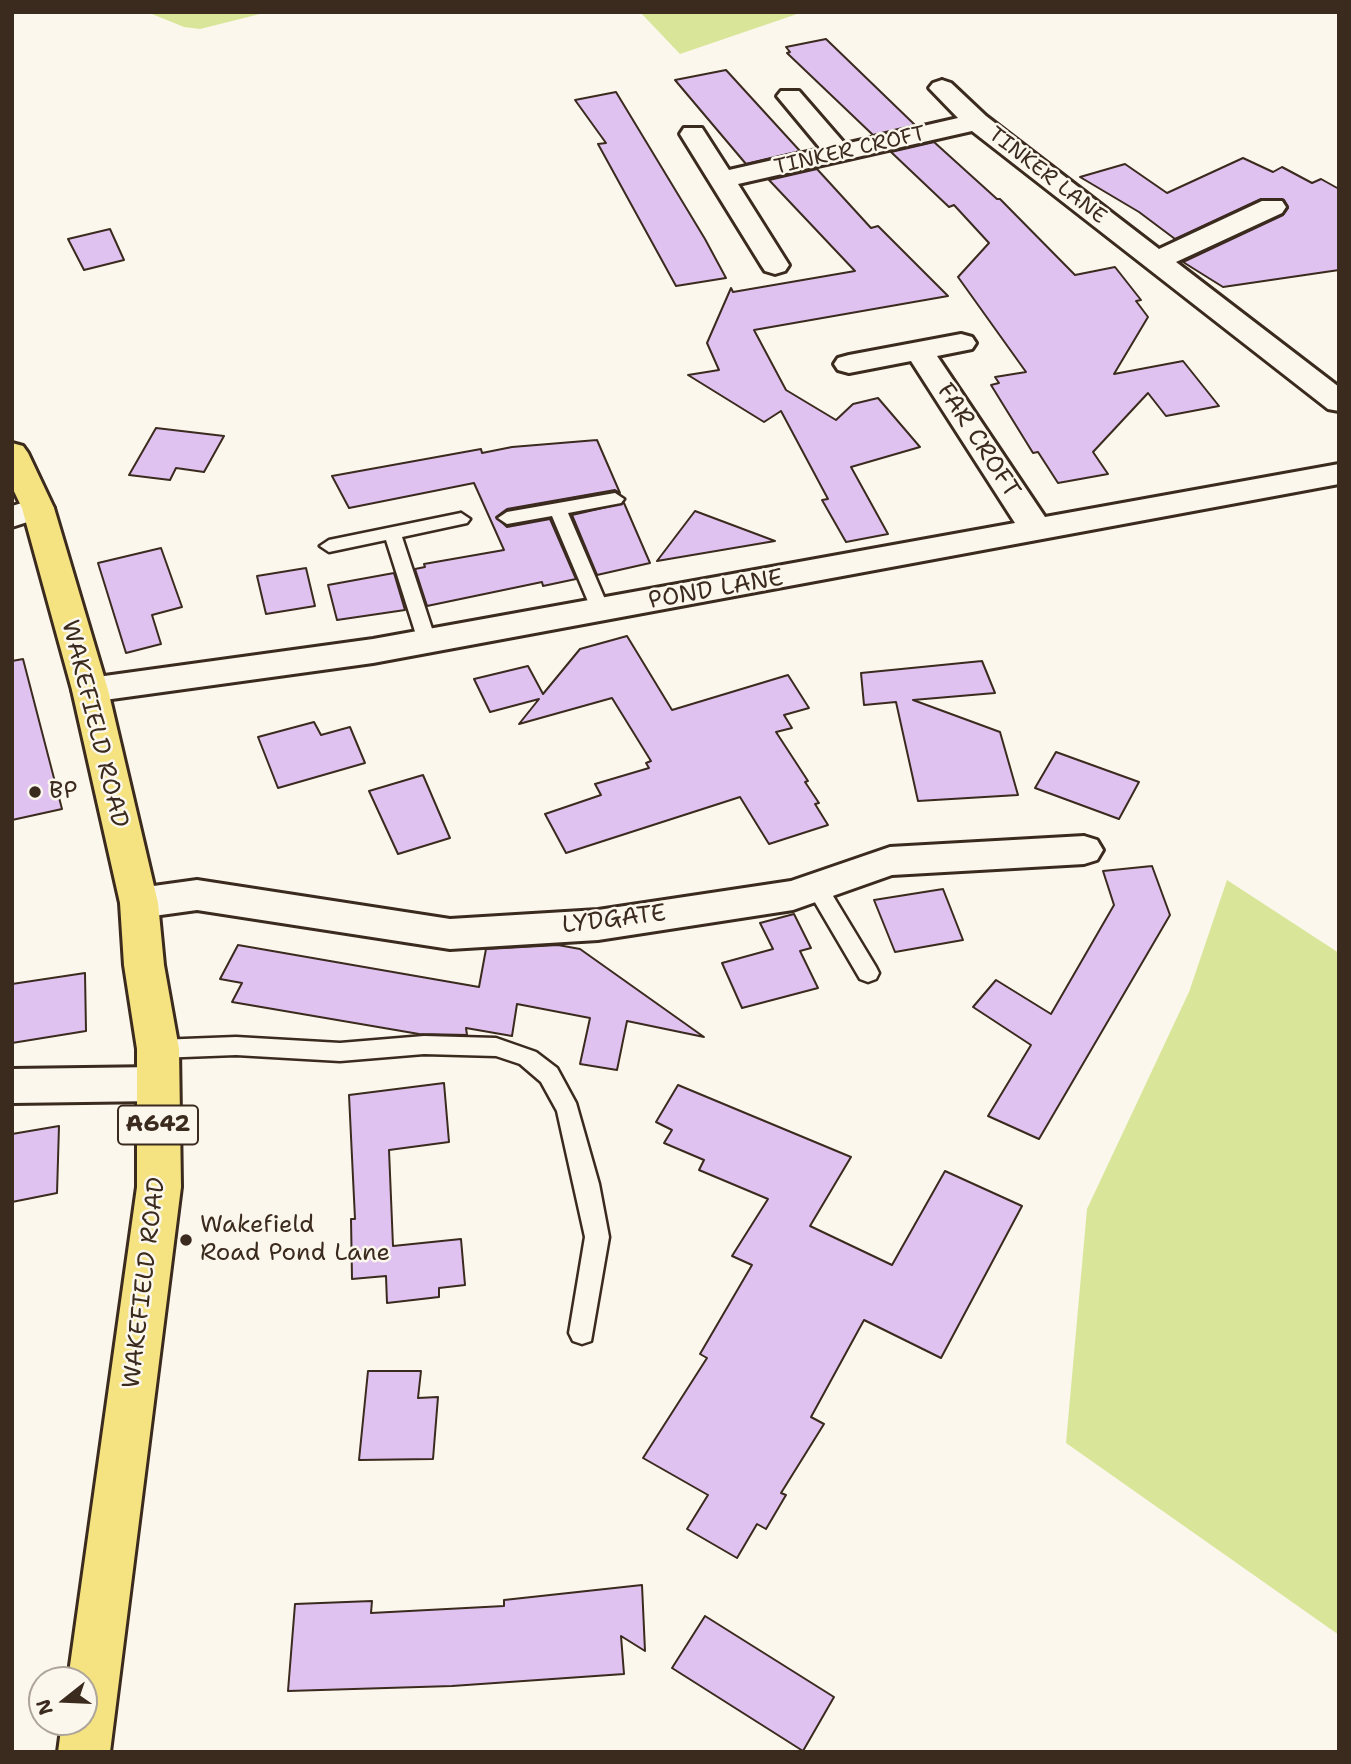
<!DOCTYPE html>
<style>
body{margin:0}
#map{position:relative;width:1351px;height:1764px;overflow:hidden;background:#fbf7ec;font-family:"Shantell Sans",sans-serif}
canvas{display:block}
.frame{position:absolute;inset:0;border:14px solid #3b2a1e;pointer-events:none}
.north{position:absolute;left:28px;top:1666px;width:70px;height:70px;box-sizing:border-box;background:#fbf7ec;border:2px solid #aea59a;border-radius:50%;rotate:252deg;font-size:19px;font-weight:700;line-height:28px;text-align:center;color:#3b2a1e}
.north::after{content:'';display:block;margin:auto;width:24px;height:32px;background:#3b2a1e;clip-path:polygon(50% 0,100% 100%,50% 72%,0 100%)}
</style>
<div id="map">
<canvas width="1351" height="1764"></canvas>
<div class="frame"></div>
<div class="north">N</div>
</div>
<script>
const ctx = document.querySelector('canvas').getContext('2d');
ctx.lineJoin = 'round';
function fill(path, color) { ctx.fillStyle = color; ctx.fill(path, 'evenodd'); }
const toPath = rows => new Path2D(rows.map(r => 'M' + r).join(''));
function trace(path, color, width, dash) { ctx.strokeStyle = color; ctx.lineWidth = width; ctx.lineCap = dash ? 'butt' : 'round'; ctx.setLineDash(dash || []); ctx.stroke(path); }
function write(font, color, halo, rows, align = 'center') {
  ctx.font = font + ' "Shantell Sans",sans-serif'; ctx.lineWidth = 5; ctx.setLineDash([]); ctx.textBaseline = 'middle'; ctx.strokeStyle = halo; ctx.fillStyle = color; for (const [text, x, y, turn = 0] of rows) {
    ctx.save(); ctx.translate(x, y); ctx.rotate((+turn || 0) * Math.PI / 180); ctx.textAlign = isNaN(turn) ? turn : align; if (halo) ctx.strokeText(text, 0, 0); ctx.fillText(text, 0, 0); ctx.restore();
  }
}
const green = toPath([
 [147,12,268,12,200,29,184,27],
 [640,12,803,12,680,54],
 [1227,880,1339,953,1339,1635,1066,1443,1087,1209,1189,992]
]);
const building = toPath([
 [826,39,915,125,873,135,787,53,790,52,786,47,826,39],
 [726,70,800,151,746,164,675,80,726,70],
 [616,92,705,239,726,278,676,286,598,144,606,143,575,100,616,92],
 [934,142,997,199,1000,199,1075,275,1115,267,1141,300,1136,301,1148,317,1114,374,1183,361,1219,406,1166,416,1148,393,1093,452,1108,474,1058,483,1038,452,1033,453,991,385,999,383,995,377,1026,372,958,277,989,243,954,205,949,207,891,152,934,142],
 [1243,158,1273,172,1282,167,1312,183,1321,179,1339,189,1339,270,1223,287,1183,262,1283,215,1288,208,1284,200,1261,199,1175,239,1139,212,1080,177,1125,164,1167,193,1243,158],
 [817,169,871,228,878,226,948,296,754,330,786,390,836,420,853,404,878,398,920,447,851,467,888,534,846,542,822,500,828,499,781,411,764,422,688,375,719,370,707,343,731,288,733,292,855,271,769,180,817,169],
 [110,229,124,260,84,270,68,239,110,229],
 [156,428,224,436,204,472,176,468,170,480,129,475,156,428],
 [597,440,620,493,615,490,507,509,496,517,507,527,550,519,576,579,543,586,542,582,427,606,415,569,425,567,424,564,504,550,474,483,349,508,332,476,481,449,482,453,512,447,597,440],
 [624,503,650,563,597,575,572,515,624,503],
 [695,511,775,541,657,561,695,511],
 [161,548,182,607,152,615,161,644,126,653,98,563,161,548],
 [306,568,315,606,266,614,257,576,306,568],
 [394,573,405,610,337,620,328,585,394,573],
 [627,636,672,710,788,675,809,708,784,715,792,728,776,732,808,781,805,782,819,803,815,804,828,825,769,844,740,797,566,853,545,814,601,795,595,784,649,768,646,763,651,761,612,698,519,724,539,699,490,712,474,679,528,666,543,694,580,649,627,636],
 [23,659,62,809,12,820,12,661,23,659],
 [982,661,995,693,913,700,1000,732,1018,795,918,801,896,702,864,705,861,673,982,661],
 [314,722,321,735,350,727,365,763,278,788,258,737,314,722],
 [1056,752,1139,782,1119,819,1035,788,1056,752],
 [423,775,450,838,398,854,369,791,423,775],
 [1152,866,1170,915,1039,1139,988,1116,1031,1045,973,1007,996,980,1051,1014,1114,905,1103,871,1152,866],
 [943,889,963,940,895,952,874,900,943,889],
 [794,914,811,948,800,951,818,988,742,1008,722,963,773,949,760,923,794,914],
 [238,945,479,987,486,949,558,945,580,949,704,1037,627,1021,617,1070,580,1064,590,1018,517,1004,512,1036,466,1028,467,1035,419,1034,232,1002,242,983,220,979,238,945],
 [85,973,86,1031,12,1043,12,984,85,973],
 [444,1083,449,1142,389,1150,393,1246,461,1239,465,1285,439,1288,439,1297,387,1303,386,1276,352,1279,351,1219,355,1219,349,1095,444,1083],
 [678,1085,851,1157,810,1226,892,1265,945,1171,1022,1206,941,1358,864,1320,811,1417,824,1424,781,1493,786,1495,766,1529,757,1524,737,1558,687,1529,708,1495,643,1458,707,1358,700,1354,752,1265,732,1256,768,1199,699,1170,704,1160,664,1143,672,1130,656,1122,678,1085],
 [59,1126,57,1193,12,1202,12,1134,59,1126],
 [368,1371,421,1371,418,1398,438,1397,433,1459,359,1460,368,1371],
 [642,1585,645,1651,621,1636,624,1674,452,1686,288,1691,295,1604,372,1601,371,1613,504,1606,504,1600,642,1585],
 [705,1616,834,1697,803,1751,672,1668,705,1616]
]);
const service = toPath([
 [615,493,624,499,621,503,568,513,610,611,601,617,592,611,552,516,507,524,498,518,507,512,615,493],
 [461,513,470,519,467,523,402,537,436,641,427,647,418,641,386,540,329,552,320,546,329,540,461,513],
 [817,879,824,881,876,967,879,973,876,979,868,982,860,979,806,887,810,881,817,879],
 [424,1036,496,1038,536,1052,557,1068,576,1103,599,1184,609,1237,591,1341,582,1344,573,1341,569,1333,585,1237,557,1111,541,1082,520,1064,496,1056,424,1054,340,1061,236,1055,158,1058,150,1055,147,1049,150,1043,158,1040,236,1037,340,1043,424,1036]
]);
const minor = toPath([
 [942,80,951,83,986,116,1159,249,1262,201,1282,201,1286,207,1282,213,1176,262,1339,387,1339,411,1328,409,972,131,738,184,789,265,785,271,775,274,765,271,761,265,680,134,684,128,702,128,729,170,821,149,777,96,781,91,799,91,845,144,958,118,929,88,933,83,942,80],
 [961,334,972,337,976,343,972,349,937,356,1045,517,1339,464,1339,484,373,663,90,702,77,699,72,690,77,681,90,678,373,639,1015,523,911,361,849,373,838,370,834,364,838,358,849,355,961,334],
 [38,498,49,501,54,508,49,515,12,527,12,506,38,498],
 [1084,836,1097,840,1103,850,1097,860,1084,864,892,875,793,910,598,940,450,949,197,910,139,918,125,913,120,903,125,893,139,888,197,880,450,919,598,910,791,881,890,847,1084,836],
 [157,1067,172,1072,178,1084,172,1096,157,1101,12,1103,12,1069,157,1067]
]);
const trunk = toPath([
 [12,443,23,446,28,453,54,508,108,690,158,903,164,965,179,1049,181,1187,110,1752,58,1752,62,1722,84,1722,84,1680,68,1680,137,1187,137,1049,124,965,120,903,72,690,22,508,12,487,12,443]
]);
const markers = [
 [35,792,7,"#3b2a1e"],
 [186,1240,7,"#3b2a1e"]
];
const farStreetnames = [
 ["TINKER CROFT",850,151,-13],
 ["TINKER LANE",1047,176,38]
];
const shields = [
 [158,1125,80]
];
const shieldNames = [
 ["A642",158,1125]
];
const streetNames = [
 ["FAR CROFT",978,441,57],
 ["POND LANE",716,590,-10],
 ["WAKEFIELD ROAD",94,724,76],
 ["LYDGATE",614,920,-7],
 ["WAKEFIELD ROAD",145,1283,-83]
];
const poiNames = [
 ["BP",49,792],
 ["Wakefield",200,1226],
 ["Road Pond Lane",200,1254]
];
fill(green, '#d9e699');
fill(building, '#e0c2f0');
trace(building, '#3b2a1e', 2);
trace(service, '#3b2a1e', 5);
trace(minor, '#3b2a1e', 6);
trace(trunk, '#3b2a1e', 6);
fill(service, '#fbf7ec');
fill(minor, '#fbf7ec');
fill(trunk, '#f5e382');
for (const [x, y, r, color] of markers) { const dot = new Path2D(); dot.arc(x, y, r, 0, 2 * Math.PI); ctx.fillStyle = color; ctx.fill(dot); trace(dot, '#fbf7ec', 2.5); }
write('21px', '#3b2a1e', '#fbf7ec', farStreetnames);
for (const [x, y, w] of shields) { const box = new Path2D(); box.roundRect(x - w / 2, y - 19.5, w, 39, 5); ctx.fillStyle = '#fbf7ec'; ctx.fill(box); trace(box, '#3b2a1e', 2); }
write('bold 23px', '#3b2a1e', null, shieldNames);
write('24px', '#3b2a1e', '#fbf7ec', streetNames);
write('24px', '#3b2a1e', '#fbf7ec', poiNames, 'left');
</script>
